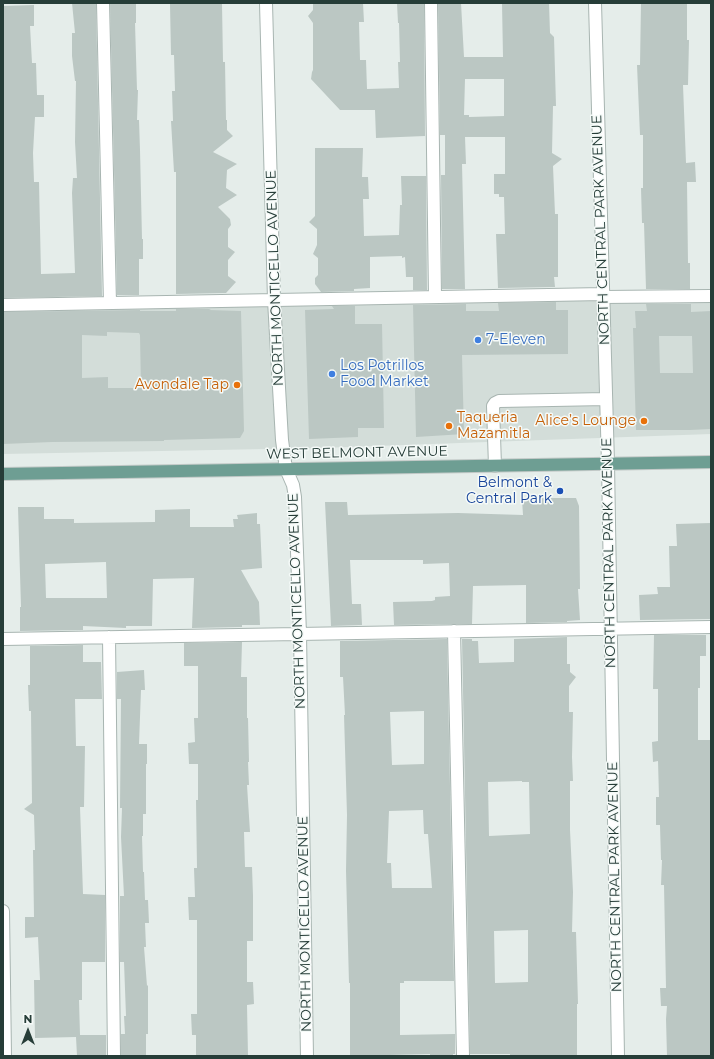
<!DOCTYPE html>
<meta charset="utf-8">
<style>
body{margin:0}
#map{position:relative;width:714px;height:1059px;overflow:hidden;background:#e5edea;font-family:Montserrat,sans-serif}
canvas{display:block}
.frame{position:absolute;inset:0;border:4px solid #263d38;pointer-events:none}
.north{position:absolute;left:8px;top:1011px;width:40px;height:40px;-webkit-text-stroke:3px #f5faf8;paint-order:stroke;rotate:0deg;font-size:11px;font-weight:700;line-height:16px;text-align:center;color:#263d38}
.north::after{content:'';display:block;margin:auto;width:14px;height:18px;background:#263d38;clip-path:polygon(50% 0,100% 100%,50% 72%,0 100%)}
</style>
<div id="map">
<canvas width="714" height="1059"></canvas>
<div class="frame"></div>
<div class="north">N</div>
</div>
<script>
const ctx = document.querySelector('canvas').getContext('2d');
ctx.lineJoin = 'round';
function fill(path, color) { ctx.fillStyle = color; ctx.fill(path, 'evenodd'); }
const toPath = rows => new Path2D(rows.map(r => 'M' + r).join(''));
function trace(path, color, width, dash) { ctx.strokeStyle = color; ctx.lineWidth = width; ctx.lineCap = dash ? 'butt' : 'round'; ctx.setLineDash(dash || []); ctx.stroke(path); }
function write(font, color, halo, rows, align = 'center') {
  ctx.font = font + ' Montserrat,sans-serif'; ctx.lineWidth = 3; ctx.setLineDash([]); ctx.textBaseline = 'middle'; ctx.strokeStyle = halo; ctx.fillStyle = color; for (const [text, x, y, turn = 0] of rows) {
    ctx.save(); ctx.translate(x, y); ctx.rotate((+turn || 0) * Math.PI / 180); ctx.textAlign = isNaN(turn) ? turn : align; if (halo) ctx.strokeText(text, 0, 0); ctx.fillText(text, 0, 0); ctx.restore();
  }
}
const built = toPath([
 [711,298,711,434,320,448,3,454,3,309]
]);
const building = toPath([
 [72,3,96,3,102,296,3,298,3,6,34,5,34,26,30,26,32,63,36,63,37,95,44,95,44,117,35,117,33,153,34,182,39,182,41,274,75,273,72,193,73,178,77,178,75,142,76,81,75,81,72,56,72,33,75,33],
 [110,3,136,3,136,23,135,23,137,90,138,90,137,120,139,120,140,150,142,239,143,239,143,259,139,259,139,295,117,295],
 [313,3,363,3,364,22,359,22,360,60,366,60,367,89,399,88,398,62,400,62,399,23,398,23,397,3,424,3,425,136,376,138,375,110,340,110,311,79,312,72,313,70,313,23,308,16,313,10],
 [438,3,461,3,464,57,503,57,502,3,549,3,550,33,554,37,556,106,553,106,552,153,562,159,553,166,555,214,558,214,558,277,554,277,555,287,498,288,496,234,505,234,504,197,499,197,499,194,494,194,494,174,505,174,505,137,465,137,466,164,462,164,465,289,442,289,441,175,445,175,445,135,440,135],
 [465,79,504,79,504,116,469,117,469,115,464,115],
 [641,3,687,3,687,40,689,40,688,85,683,85,686,163,695,162,696,182,687,182,688,263,690,263,690,289,646,289,644,223,642,223,641,188,643,188,643,135,640,135,637,65,640,65],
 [170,4,222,4,223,62,225,62,226,120,227,120,227,130,233,136,213,152,237,164,227,170,226,188,237,195,218,207,230,219,231,225,228,229,228,247,235,252,228,260,228,276,236,282,226,293,176,294,176,172,174,172,171,121,173,121,172,91,175,91,174,55,171,55],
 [315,148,363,148,362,177,368,177,369,199,363,199,364,236,399,235,400,205,402,205,401,176,426,176,427,290,413,290,413,277,406,277,405,257,402,258,402,256,370,257,370,288,354,289,354,291,321,292,315,284,315,278,318,275,318,258,313,254,317,245,317,229,309,222,315,216],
 [556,302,556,310,568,310,568,354,462,355,464,434,416,437,413,305,466,304,466,311,499,311,498,303],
 [646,304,691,304,691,312,711,311,711,429,690,430,636,430,633,328,636,328,635,311,647,311],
 [659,336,692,336,693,373,660,373],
 [332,306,355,306,355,324,382,324,384,428,358,428,358,437,309,439,305,310,334,309],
 [176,309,211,309,209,310,241,311,244,431,240,438,164,440,164,441,52,442,3,444,3,312,140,310,140,311,176,311],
 [107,332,139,333,140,335,141,388,108,388,108,377,82,378,82,335,107,336],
 [548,498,576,498,579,506,580,589,578,589,580,620,567,621,567,622,526,623,526,585,473,586,472,624,394,625,393,602,432,601,435,600,435,597,450,596,449,563,423,564,423,560,350,560,352,604,361,604,362,625,331,626,325,502,347,502,348,515,458,513,523,515,522,499],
 [18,507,44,507,44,519,74,519,74,523,155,522,155,510,190,509,190,527,234,527,233,519,238,519,237,515,257,513,257,524,260,524,262,568,241,570,259,602,260,625,242,625,242,627,192,628,194,578,153,579,152,626,126,626,126,628,83,626,83,630,20,631,20,607,21,607],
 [106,562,107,598,46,598,45,564],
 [711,523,711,619,640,620,639,595,658,594,657,587,670,587,669,546,677,546,676,524],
 [654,635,706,635,706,656,700,656,700,688,698,688,698,740,710,740,711,769,711,1056,667,1056,666,1019,667,1006,661,1006,660,988,666,988,664,885,661,885,662,860,661,860,660,825,656,825,656,797,659,797,658,761,653,762,652,742,658,741,658,689,653,689],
 [567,637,567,664,570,664,570,672,576,677,569,686,569,712,573,712,572,757,573,781,570,781,570,830,573,892,572,932,576,932,578,1004,577,1004,577,1056,510,1056,510,1054,470,1054,462,639,472,639,472,641,478,641,479,663,514,662,514,639],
 [522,781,522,782,529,782,530,834,489,836,488,782],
 [528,930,528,982,495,983,494,931],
 [447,639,454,981,404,981,404,983,400,983,400,1035,455,1034,455,1054,453,1054,453,1056,430,1056,430,1054,350,1056,350,983,349,983,346,871,347,815,344,715,345,715,343,677,340,677,340,641],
 [424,711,424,764,392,765,390,712],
 [423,810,424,834,428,834,432,888,392,888,391,863,387,863,389,811],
 [242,642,241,677,247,677,247,718,248,718,249,762,248,762,249,785,247,785,250,832,244,832,245,867,252,867,253,896,253,941,247,941,247,982,253,982,254,1004,247,1005,248,1056,196,1056,196,1035,192,1035,191,1014,197,1014,197,920,189,920,188,897,195,897,194,868,197,868,196,800,198,800,198,764,189,764,188,743,195,742,194,718,198,718,198,666,184,666,184,643],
 [83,645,83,662,101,662,102,699,75,699,76,746,85,746,84,807,80,807,83,894,105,895,105,962,82,962,82,1000,79,1000,80,1035,106,1035,106,1056,77,1056,76,1037,35,1038,34,980,40,980,38,937,25,938,25,917,34,917,33,850,35,850,34,815,24,809,32,803,31,711,29,711,28,685,30,685,30,646],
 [144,670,145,690,141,690,139,744,147,744,147,764,146,764,146,814,143,814,143,836,142,836,143,872,144,872,145,900,148,900,149,923,145,923,146,947,144,947,147,986,148,985,148,1034,146,1034,146,1056,121,1056,121,1034,125,1034,124,1016,126,1016,124,962,120,962,120,896,124,896,121,837,122,808,120,808,121,699,117,699,117,672]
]);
const minor = toPath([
 [103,3,110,303],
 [266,3,274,300,282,440,286,469,293,485,295,497,300,634,307,1056],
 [431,3,435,297],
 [595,3,608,464,618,1056],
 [603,297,711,296],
 [3,305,603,294],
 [495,466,493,406,495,403,499,401,606,399],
 [454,631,463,1056],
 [109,637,114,1056],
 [3,639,711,627],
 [3,911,5,1056]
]);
const major = toPath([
 [3,474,711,462]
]);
const markers = [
 [478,340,4,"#3f7fe0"],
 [332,374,4,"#3f7fe0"],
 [237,385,4,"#e8710a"],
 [644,421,4,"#e8710a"],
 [449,426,4,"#e8710a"],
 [560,491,4,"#1a4fb4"]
];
const streetNames = [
 ["NORTH CENTRAL PARK AVENUE",601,230,-92],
 ["NORTH MONTICELLO AVENUE",275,278,-92],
 ["WEST BELMONT AVENUE",357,453,-1],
 ["NORTH CENTRAL PARK AVENUE",609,553,-91],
 ["NORTH MONTICELLO AVENUE",297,601,-92],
 ["NORTH CENTRAL PARK AVENUE",615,877,-91],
 ["NORTH MONTICELLO AVENUE",305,924,-91]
];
const shopNames = [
 ["7-Eleven",486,340],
 ["Los Potrillos",340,366],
 ["Food Market",340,382]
];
const foodNames = [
 ["Avondale Tap",229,385],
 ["Taqueria",457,418,"left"],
 ["Mazamitla",457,434,"left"],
 ["Alice’s Lounge",636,421]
];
const transitNames = [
 ["Belmont &",552,483],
 ["Central Park",552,499]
];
fill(built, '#d3ddd9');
fill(building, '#bbc7c3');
trace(minor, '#a8b5b1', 14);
trace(major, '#c2c9c7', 14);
trace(minor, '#fff', 12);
trace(major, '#6e9e93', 12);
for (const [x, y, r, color] of markers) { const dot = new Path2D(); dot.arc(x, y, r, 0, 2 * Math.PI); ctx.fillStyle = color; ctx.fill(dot); trace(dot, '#f5faf8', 1.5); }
write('14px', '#263d38', '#f5faf8', streetNames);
write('14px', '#366cbe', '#f5faf8', shopNames, 'left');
write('14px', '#c56008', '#f5faf8', foodNames, 'right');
write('14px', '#164399', '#f5faf8', transitNames, 'right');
</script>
